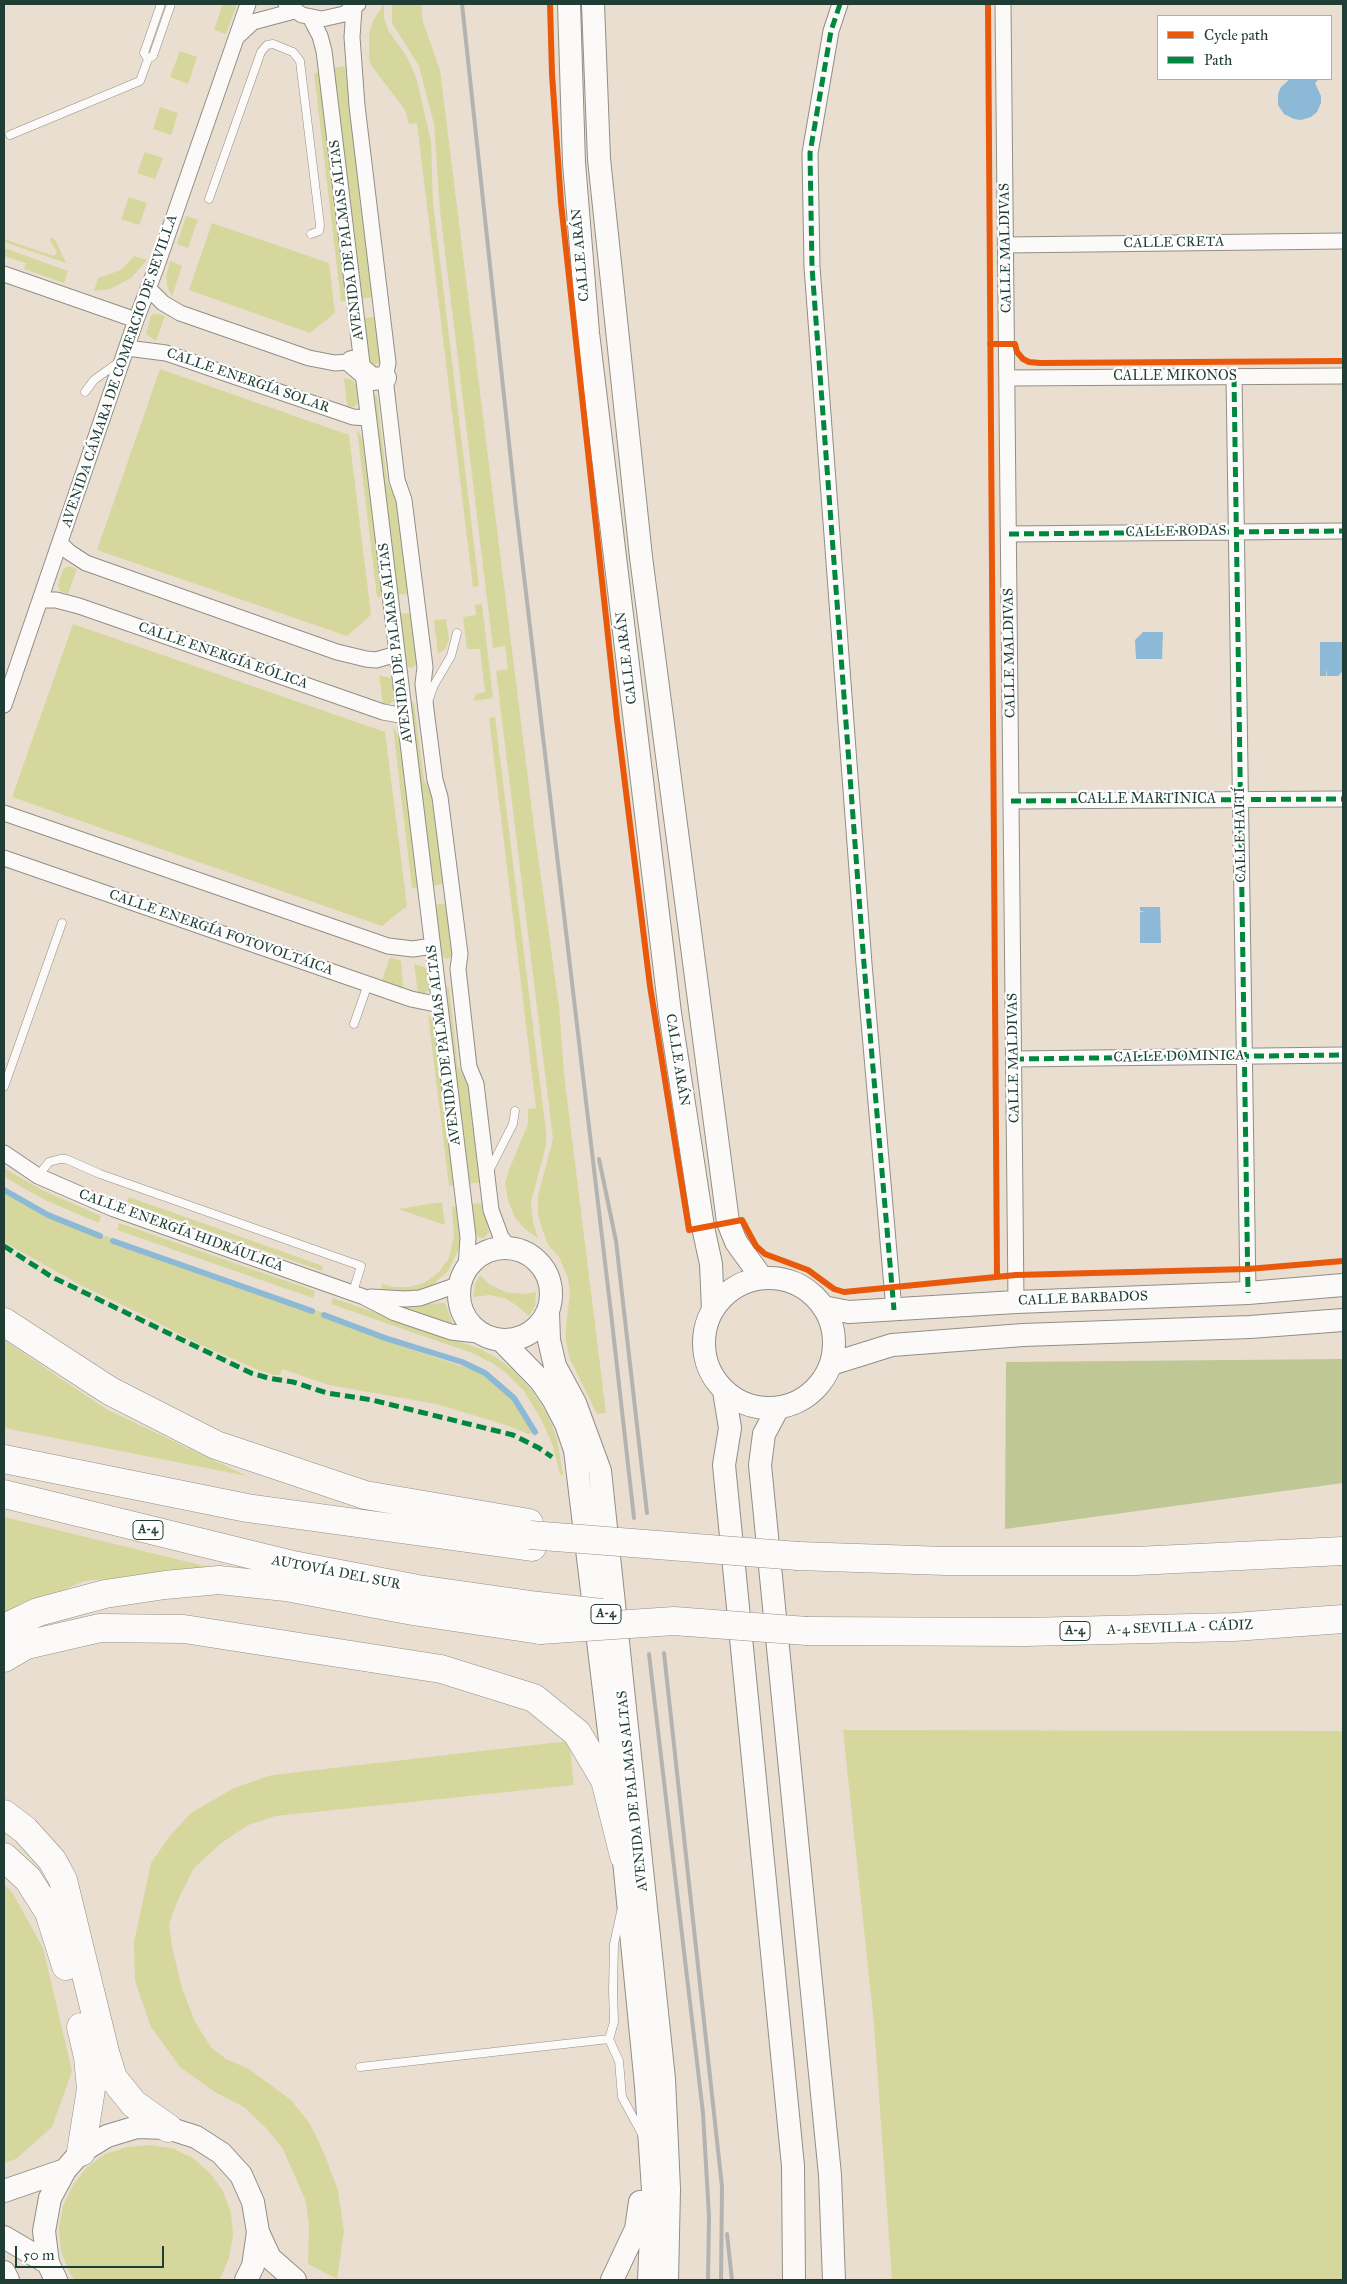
<!DOCTYPE html>
<meta charset="utf-8">
<style>
body{margin:0}
#map{position:relative;width:1347px;height:2284px;overflow:hidden;background:#eaded0;font-family:"IM FELL Great Primer",serif}
canvas{display:block}
.frame{position:absolute;inset:0;border:5px solid #1f3d34;pointer-events:none}
.legend{position:absolute;left:1157px;top:15px;width:175px;height:65px;box-sizing:border-box;background:#fff;border:1px solid #a5b1ae;margin:0;padding:6px 9px;list-style:none;font-size:15px;color:#1f3d34}
.legend li{display:flex;align-items:center;gap:10px;height:25px}
.legend b{width:25px;border:1px solid #a5b1ae}
.scale{position:absolute;left:15px;top:2246px;width:149px;height:22px;box-sizing:border-box;border:2px solid #1f3d34;border-top:0;padding-left:6px;font-size:15px;line-height:18px;white-space:nowrap;color:#1f3d34;-webkit-text-stroke:4px #fff;paint-order:stroke}
</style>
<div id="map">
<canvas width="1347" height="2284"></canvas>
<div class="frame"></div>
<ul class="legend">
<li><b style="height:6px;background:#e8590c"></b>Cycle path</li>
<li><b style="height:6px;background:#00873e"></b>Path</li>
</ul>
<div class="scale">50 m</div>
</div>
<script>
const ctx = document.querySelector('canvas').getContext('2d');
ctx.lineJoin = 'round';
function fill(path, color) { ctx.fillStyle = color; ctx.fill(path, 'evenodd'); }
const toPath = rows => new Path2D(rows.map(r => 'M' + r).join(''));
function trace(path, color, width, dash) { ctx.strokeStyle = color; ctx.lineWidth = width; ctx.lineCap = dash ? 'butt' : 'round'; ctx.setLineDash(dash || []); ctx.stroke(path); }
function write(font, color, halo, rows, align = 'center') {
  ctx.font = font + ' "IM FELL Great Primer",serif'; ctx.lineWidth = 4.5; ctx.setLineDash([]); ctx.textBaseline = 'middle'; ctx.strokeStyle = halo; ctx.fillStyle = color; for (const [text, x, y, turn = 0] of rows) {
    ctx.save(); ctx.translate(x, y); ctx.rotate((+turn || 0) * Math.PI / 180); ctx.textAlign = isNaN(turn) ? turn : align; if (halo) ctx.strokeText(text, 0, 0); ctx.fillText(text, 0, 0); ctx.restore();
  }
}
const green = toPath([
 [223,4,237,4,226,34,214,30],
 [384,4,384,18,388,30,407,57,416,77,431,141,433,203,479,586,473,587,417,123,409,124,405,110,371,65,369,59,369,33,374,19],
 [392,4,421,4,423,22,440,70,535,835,559,1006,564,1074,606,1413,597,1414,569,1357,566,1341,566,1325,570,1294,568,1278,559,1257,548,1245,538,1216,538,1196,553,1139,496,671,508,669,505,646,493,648,440,211,434,124,419,66,392,23],
 [180,51,197,57,188,84,170,77],
 [345,66,373,297,360,299,332,68],
 [320,72,348,301,341,301,314,73],
 [160,107,178,113,171,135,153,129],
 [145,152,163,158,155,179,137,173],
 [129,197,147,203,139,225,121,219],
 [186,216,198,220,188,248,177,244],
 [212,223,329,263,335,313,310,333,189,290],
 [52,237,56,241,66,263,4,242,4,239,54,256,57,252,50,240],
 [4,248,68,271,64,283,24,269,26,263,4,256],
 [134,256,147,260,131,278,110,289,94,291,98,278,121,270],
 [170,261,182,266,172,296,168,289,166,277],
 [157,314,165,316,156,341,146,334,151,315],
 [376,317,381,358,380,362,375,365,368,360,363,318],
 [160,369,349,435,371,615,347,636,97,550],
 [344,378,352,380,357,385,360,400,354,407,347,407],
 [373,394,377,396,387,482,398,501,409,593,397,595],
 [357,429,364,442,383,597,377,597],
 [69,566,77,569,68,594,60,591,58,586,63,569],
 [482,604,493,698,473,701,476,694,485,692,480,649,467,649,463,617,476,615,475,605],
 [411,613,417,664,412,668,406,666,399,614],
 [446,619,449,640,445,649,438,654,434,620],
 [73,624,385,732,407,906,382,926,12,797],
 [379,675,390,678,393,681,395,700,389,704,383,704],
 [412,701,414,703,424,780,434,799,444,884,432,886,410,702],
 [495,717,546,1132,546,1145,531,1202,533,1222,538,1238,525,1229,515,1218,508,1200,505,1183,509,1170,528,1124,528,1109,536,1108,489,718],
 [393,727,401,739,419,887,412,888],
 [447,903,453,952,450,958,446,959,440,954,434,905],
 [390,957,401,961,403,988,382,980],
 [414,964,424,967,428,970,430,989,424,994,418,993],
 [446,986,449,988,458,1067,469,1087,480,1182,468,1184],
 [428,1014,435,1026,455,1185,449,1186],
 [4,1168,42,1190,101,1216,99,1223,45,1200,18,1185,4,1176],
 [4,1193,55,1219,101,1237,102,1235,114,1239,113,1242,311,1312,313,1309,323,1313,323,1316,374,1337,476,1371,494,1383,515,1402,533,1433,528,1434,506,1425,436,1404,329,1385,282,1369,280,1375,275,1375,258,1370,197,1343,127,1307,82,1286,4,1242],
 [129,1197,323,1266,322,1271,127,1202],
 [442,1202,445,1225,398,1209],
 [483,1203,489,1232,484,1238,480,1238,474,1233,471,1204],
 [458,1206,460,1235,459,1248,448,1271,431,1286,414,1292,381,1291,382,1284,393,1287,409,1287,424,1283,438,1273,449,1258,454,1236,452,1207],
 [119,1223,315,1291,313,1298,117,1230],
 [480,1275,489,1284,505,1292,524,1294,536,1292,535,1306,529,1316,516,1305,506,1299,490,1295,473,1297,475,1284],
 [333,1298,478,1348,497,1358,513,1370,533,1392,549,1417,557,1439,563,1475,560,1475,553,1446,542,1421,524,1391,506,1373,492,1363,472,1353,331,1304],
 [445,1303,453,1325,398,1306,442,1303],
 [4,1340,106,1409,247,1476,4,1428],
 [4,1517,217,1569,84,1581,4,1616],
 [843,1730,1343,1731,1343,2280,892,2280,874,2024],
 [569,1741,574,1785,276,1816,248,1825,220,1844,194,1868,178,1900,169,1924,172,1947,182,1988,195,2022,211,2047,226,2059,249,2069,291,2100,310,2124,324,2153,338,2190,344,2232,337,2279,308,2264,309,2225,305,2199,283,2149,266,2128,244,2107,215,2092,181,2068,151,2027,135,1981,134,1942,151,1863,169,1837,191,1813,234,1788,272,1775],
 [4,1885,12,1892,43,1948,72,2071,52,2127,16,2159,4,2163],
 [149,2145,172,2148,193,2158,210,2173,223,2191,231,2213,233,2235,229,2258,220,2279,218,2280,75,2280,69,2272,61,2251,59,2228,63,2206,73,2185,87,2167,105,2154,127,2147]
]);
const forest = toPath([
 [1343,1359,1343,1483,1005,1529,1006,1362]
]);
const water = toPath([
 [1290,79,1319,79,1315,83,1321,96,1321,103,1317,112,1311,117,1301,120,1294,119,1284,114,1278,105,1278,94,1281,87],
 [1143,632,1163,632,1162,659,1136,659,1135,640],
 [1320,642,1343,642,1343,671,1338,676,1327,676,1327,668,1326,676,1320,676],
 [1140,907,1160,907,1161,943,1140,943,1140,912,1146,911,1140,911]
]);
const stream = toPath([
 [4,1190,48,1215,100,1236],
 [113,1241,312,1311],
 [324,1315,385,1338,462,1362,485,1373,514,1398,535,1432]
]);
const lane = toPath([
 [148,59,144,53,161,4],
 [10,135,140,81,148,59,153,56,171,4],
 [209,199,261,52,267,45,273,44,293,52,300,61,320,225,319,231,311,234],
 [85,392,94,380,119,362],
 [429,699,434,685,451,656,457,633],
 [354,1024,368,984],
 [4,1087,62,923],
 [488,1173,513,1124,515,1111],
 [38,1176,49,1162,60,1159,66,1159,100,1174,361,1266,353,1292],
 [621,1912,614,1944,613,1990,614,2022,609,2039,619,2061,622,2097,642,2134],
 [360,2067,609,2039]
]);
const street = toPath([
 [286,4,302,15,322,19,344,14,358,4],
 [840,4,831,31,810,153,812,267,864,964,894,1310],
 [1003,4,1016,1302],
 [354,8,352,37,357,106,388,363,385,378,397,480,404,500,425,667,423,684,426,710,435,780,440,797,460,954,458,969,469,1067,476,1084,491,1210,501,1237,509,1248],
 [310,17,320,36,324,51,468,1237,466,1270],
 [238,36,253,22,294,11],
 [1006,245,1343,241],
 [4,274,136,320],
 [148,288,163,303,180,313,309,358,335,363,360,361],
 [127,348,166,353,353,417,368,418],
 [1234,377,1248,1293],
 [1007,378,1343,376],
 [1009,534,1343,531],
 [60,543,69,552,86,563,337,652,366,659,376,660,397,654],
 [40,600,56,600,79,606,383,712,405,716],
 [4,705,136,320,156,268,248,4],
 [1011,801,1343,799],
 [4,813,388,946,413,949,432,946],
 [4,858,411,999,440,1005],
 [1014,1059,1343,1055],
 [4,1153,38,1176,114,1209,364,1297,395,1313,451,1332,486,1336],
 [371,1297,405,1299,420,1298,460,1284]
]);
const secondary = toPath([
 [569,4,574,163,588,333,670,1013,703,1227,711,1264,713,1309],
 [593,4,599,159,641,557,728,1222,736,1242,762,1278],
 [352,362,372,379,385,378],
 '459 1294a46 46 0 1 1 92 0a46 46 0 1 1-92 0Z',
 '704 1343a65 65 0 1 1 130 0a65 65 0 1 1-130 0Z',
 [823,1307,849,1312,1016,1302,1248,1293,1343,1285],
 [548,1312,549,1340,555,1366,575,1403,600,1471,664,2079,669,2189,667,2280],
 [501,1340,540,1380,553,1399,566,1424,575,1450,617,1798],
 [831,1364,892,1345,1023,1335,1250,1327,1343,1320],
 [724,1391,730,1428,724,1465,793,2166,794,2280],
 [778,1408,764,1434,760,1465,830,2175,834,2280],
 [622,1840,646,2086,653,2190,649,2280],
 [4,2191,65,2170],
 [258,2232,270,2258,295,2280],
 [4,2237,48,2263],
 [4,2272,8,2280],
 [56,2280,48,2263,44,2231,50,2198,65,2170,81,2152,107,2136,137,2127,168,2128,196,2137,221,2153,241,2175,253,2202,258,2232,253,2266,246,2280],
 [612,2280,636,2229,640,2202]
]);
const highway = toPath([
 [4,1322,110,1391,216,1445,365,1495,529,1523],
 [4,1459,247,1508,532,1547],
 [4,1494,293,1565,418,1589,538,1606],
 [798,1556,946,1561,1136,1561,1343,1551],
 [4,1628,38,1612,105,1594,165,1585,219,1580,286,1587,413,1611,540,1630],
 [807,1631,1025,1632,1234,1627,1343,1619],
 [4,1658,26,1645,100,1628,184,1629,441,1669,534,1698,577,1733,605,1780,624,1856],
 [4,1814,25,1830,52,1860,63,1880,105,2052,113,2078,134,2104,168,2128],
 [4,1857,28,1879,49,1912,66,1966],
 [81,2027,88,2057,91,2089,81,2152]
]);
const rail = toPath([
 [462,4,516,508,611,1313,634,1518],
 [599,1159,616,1241,647,1513],
 [664,1653,722,2187,721,2280],
 [649,1654,703,2113,709,2217,708,2280],
 [727,2234,732,2280]
]);
const highwayBridge = toPath([
 [530,1535,798,1556],
 [538,1606,602,1613],
 [540,1630,674,1621,807,1631]
]);
const quiet = toPath([
 [840,4,831,31,810,153,812,267,864,964,894,1310],
 [1234,377,1248,1293],
 [1009,534,1343,531],
 [1011,801,1343,799],
 [1014,1059,1343,1055],
 [4,1246,52,1277,251,1373,268,1378,293,1382,327,1393,372,1400,513,1435,539,1448,552,1457]
]);
const cycleway = toPath([
 [550,4,552,74,561,203,617,719,650,986,689,1230,742,1220,756,1246,765,1254,808,1270,834,1289,844,1292,1016,1275,1248,1269,1343,1261],
 [988,4,997,1277],
 [990,344,1015,344,1017,352,1023,359,1029,362,1040,363,1343,361]
]);
const shields = [
 [148,1530,30],
 [606,1614,30],
 [1075,1631,30]
];
const shieldNames = [
 ["A-4",148,1530],
 ["A-4",606,1614],
 ["A-4",1075,1631]
];
const streetNames = [
 ["AVENIDA DE PALMAS ALTAS",347,240,-97],
 ["CALLE CRETA",1174,243,-1],
 ["CALLE MALDIVAS",1006,248,-91],
 ["CALLE ARÁN",581,255,-95],
 ["AVENIDA CÁMARA DE COMERCIO DE SEVILLA",120,371,-71],
 ["CALLE MIKONOS",1175,377],
 ["CALLE ENERGÍA SOLAR",248,381,19],
 ["CALLE RODAS",1176,532,-1],
 ["AVENIDA DE PALMAS ALTAS",396,643,-97],
 ["CALLE MALDIVAS",1010,653,-91],
 ["CALLE ENERGÍA EÓLICA",223,656,19],
 ["CALLE ARÁN",627,658,-97],
 ["CALLE MARTINICA",1147,800],
 ["CALLE HAITÍ",1241,835,-91],
 ["CALLE ENERGÍA FOTOVOLTÁICA",221,933,19],
 ["AVENIDA DE PALMAS ALTAS",444,1045,-97],
 ["CALLE DOMINICA",1179,1057,-1],
 ["CALLE MALDIVAS",1014,1058,-91],
 ["CALLE ARÁN",677,1060,81],
 ["CALLE ENERGÍA HIDRÁULICA",181,1231,20],
 ["CALLE BARBADOS",1083,1299,-2],
 ["AUTOVÍA DEL SUR",336,1573,11],
 ["A-4 SEVILLA - CÁDIZ",1180,1628,-2],
 ["AVENIDA DE PALMAS ALTAS",633,1791,-96]
];
fill(green, '#d6d79d');
fill(forest, '#bfc795');
fill(water, '#8cb9d6');
trace(stream, '#8cb9d6', 6);
trace(lane, '#908f86', 9);
trace(street, '#908f86', 17);
trace(secondary, '#908f86', 24);
trace(highway, '#908f86', 29);
trace(lane, '#fcfaf8', 8);
trace(street, '#fcfaf8', 15);
trace(secondary, '#fcfaf8', 22);
trace(highway, '#fcfaf8', 28);
trace(rail, '#b3b4b1', 4);
trace(highwayBridge, '#908f86', 29, []);
trace(highwayBridge, '#fcfaf8', 28);
trace(quiet, '#00873e', 5, [10, 5]);
trace(cycleway, '#e8590c', 6);
for (const [x, y, w] of shields) { const box = new Path2D(); box.roundRect(x - w / 2, y - 9.5, w, 19, 4); ctx.fillStyle = '#fff'; ctx.fill(box); trace(box, '#1f3d34', 1); }
write('bold 12px', '#1f3d34', null, shieldNames);
write('14px', '#1f3d34', '#fff', streetNames);
</script>
